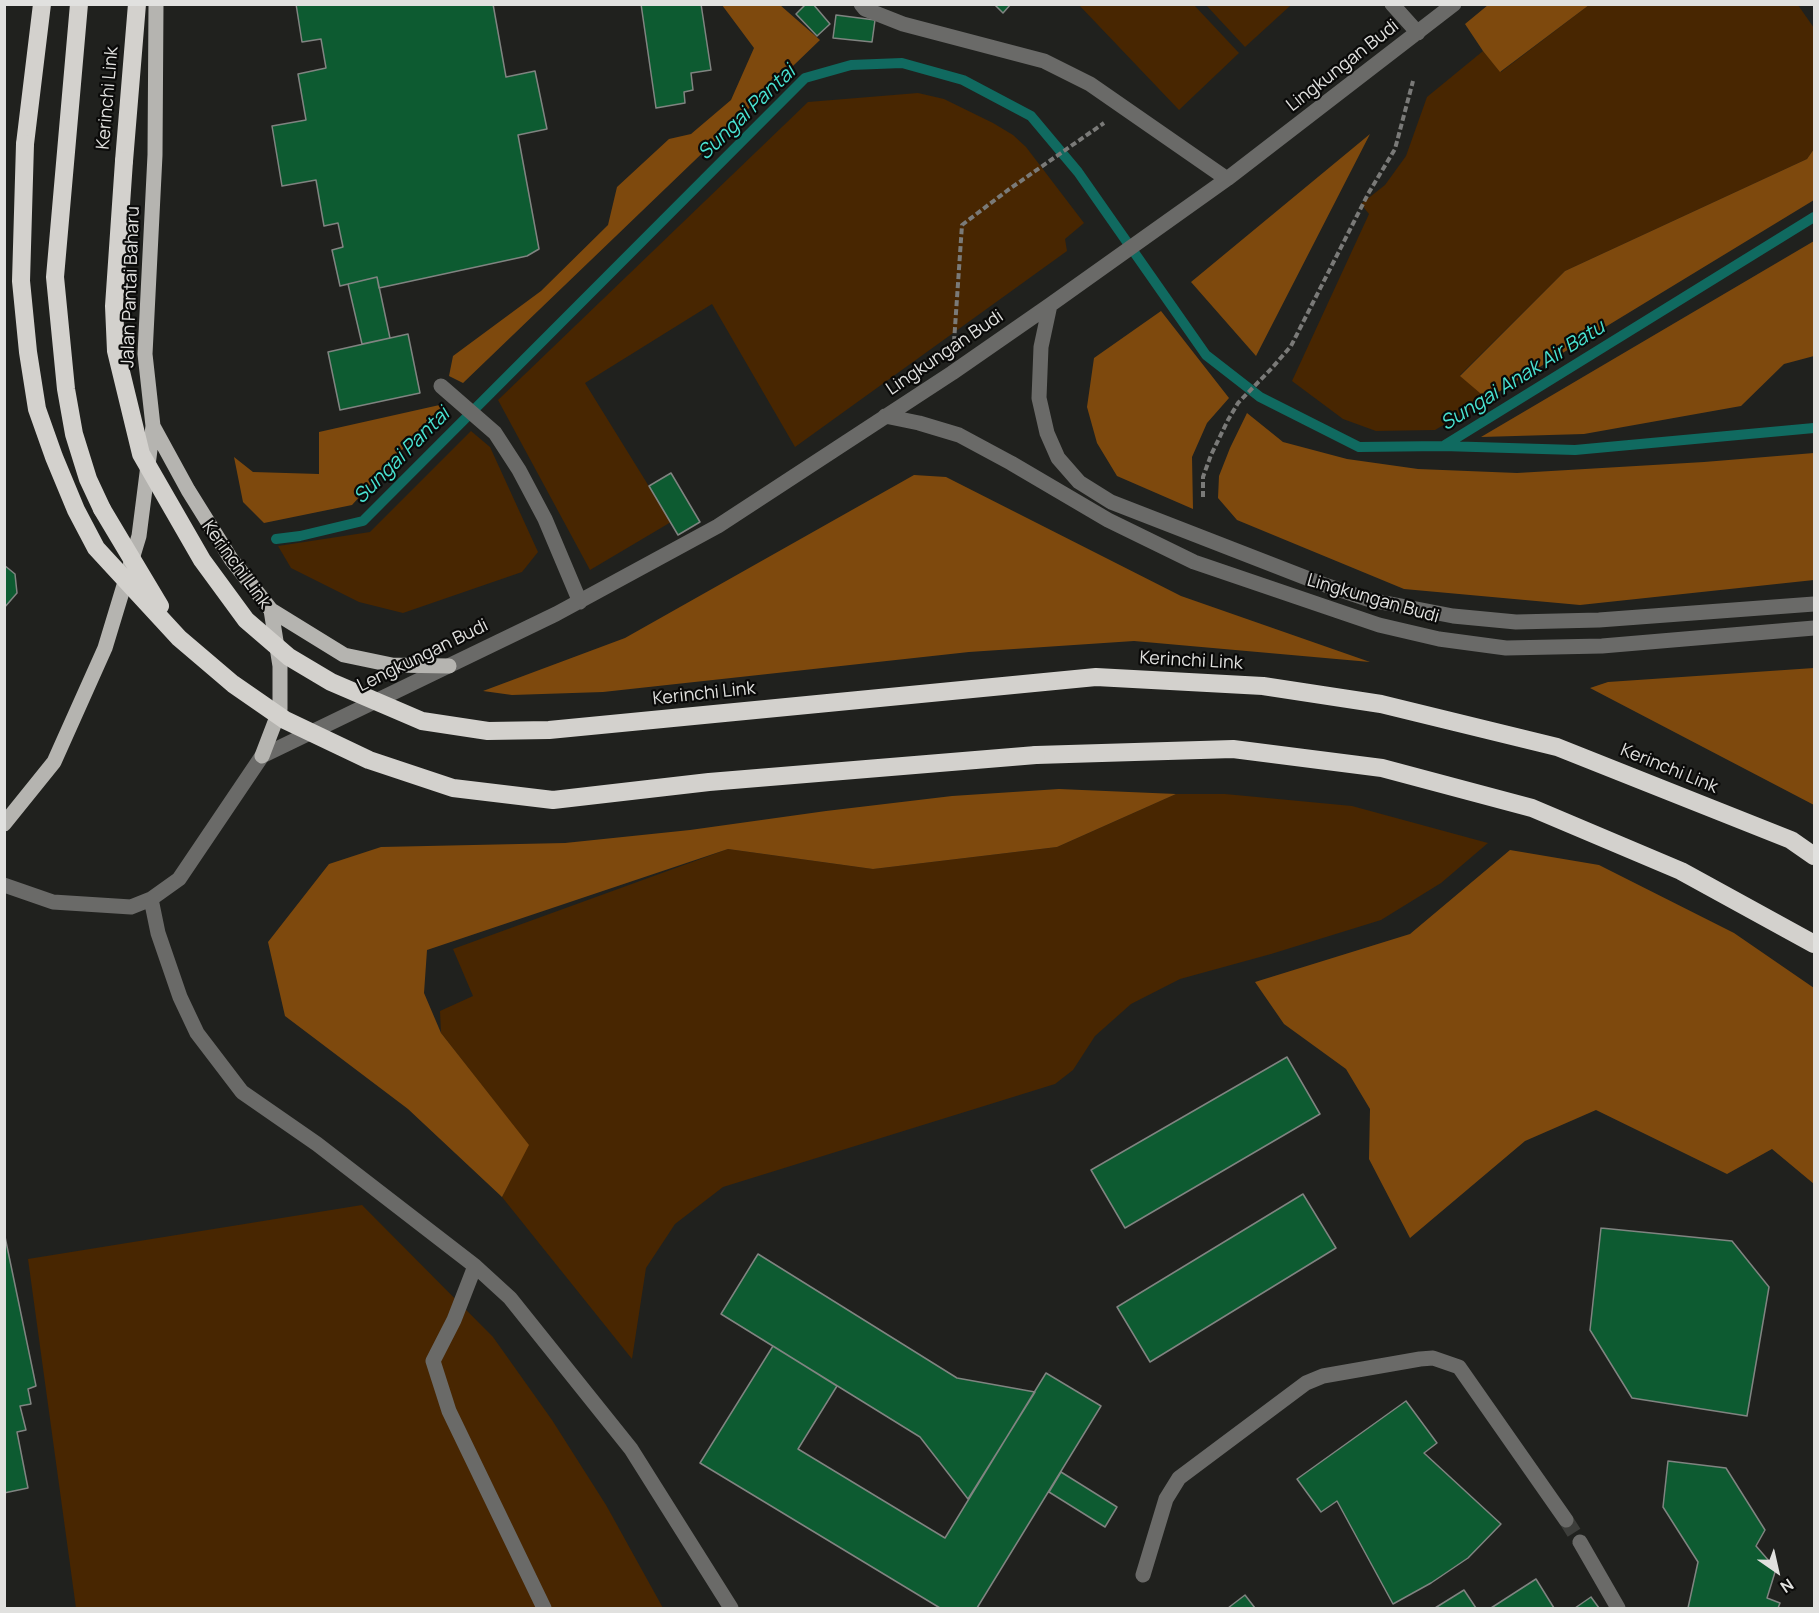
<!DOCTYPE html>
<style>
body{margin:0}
#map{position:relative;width:1819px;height:1613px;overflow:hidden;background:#20211e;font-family:Manrope,sans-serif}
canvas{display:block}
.frame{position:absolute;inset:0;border:6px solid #e1e1df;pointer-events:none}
.north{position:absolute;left:1747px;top:1541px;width:60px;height:60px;-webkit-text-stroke:4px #0a0a09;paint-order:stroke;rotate:146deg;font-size:16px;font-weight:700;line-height:24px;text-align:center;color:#e1e1df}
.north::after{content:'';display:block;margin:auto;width:21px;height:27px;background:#e1e1df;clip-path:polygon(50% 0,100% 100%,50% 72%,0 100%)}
</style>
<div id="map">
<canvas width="1819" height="1613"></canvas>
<div class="frame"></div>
<div class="north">N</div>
</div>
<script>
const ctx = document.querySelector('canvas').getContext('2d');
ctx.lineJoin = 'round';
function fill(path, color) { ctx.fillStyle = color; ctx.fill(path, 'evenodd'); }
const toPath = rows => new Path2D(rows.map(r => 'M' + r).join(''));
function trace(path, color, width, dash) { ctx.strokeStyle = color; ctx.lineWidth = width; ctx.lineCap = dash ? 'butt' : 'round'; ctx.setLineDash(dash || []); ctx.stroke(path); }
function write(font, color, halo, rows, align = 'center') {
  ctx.font = font + ' Manrope,sans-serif'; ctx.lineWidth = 4.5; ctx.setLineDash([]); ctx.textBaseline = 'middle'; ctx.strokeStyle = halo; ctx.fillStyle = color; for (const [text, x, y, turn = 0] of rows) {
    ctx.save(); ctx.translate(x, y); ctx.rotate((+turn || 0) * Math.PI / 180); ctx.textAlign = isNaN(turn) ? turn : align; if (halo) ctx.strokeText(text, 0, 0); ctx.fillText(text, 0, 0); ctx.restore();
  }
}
const green = toPath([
 [1079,5,1194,5,1239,53,1179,110],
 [1206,5,1291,5,1245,47],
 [1589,5,1798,5,1814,28,1814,149,1807,159,1565,271,1460,375,1487,399,1435,430,1376,431,1343,419,1292,381,1369,214,1361,204,1385,185,1406,156,1427,97,1483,51,1501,72],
 [918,93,944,99,993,123,1013,135,1026,147,1084,223,1065,239,1067,251,795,447,712,304,585,383,671,522,590,570,498,400,808,102],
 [471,431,490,447,538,552,522,572,403,613,359,602,291,568,278,546,370,532],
 [1176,794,1225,794,1352,806,1488,843,1441,883,1381,920,1271,954,1180,979,1131,1004,1095,1036,1073,1070,1055,1084,723,1187,675,1224,646,1268,632,1359,502,1197,528,1145,441,1033,440,1011,473,996,453,949,728,849,873,869,1057,847],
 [362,1205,493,1337,552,1420,606,1505,663,1608,76,1608,28,1259]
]);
const forest = toPath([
 [722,5,780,5,820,40,463,383,449,376,453,356,541,291,608,225,617,187,669,139,691,134,731,100,754,48],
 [1488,5,1488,4,1589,5,1500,72,1483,51,1465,24],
 [1370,134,1256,356,1191,282],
 [1814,149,1814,200,1487,399,1460,376,1565,271,1807,159],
 [1814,241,1814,356,1784,364,1741,406,1584,434,1481,437],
 [1161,311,1229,398,1207,423,1192,457,1193,509,1117,476,1097,443,1087,407,1094,358],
 [444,404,352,505,264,523,243,502,234,457,253,472,319,474,319,432],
 [1247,413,1283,442,1347,459,1418,469,1517,473,1704,462,1814,453,1814,580,1580,605,1404,589,1237,520,1218,498,1219,476,1230,448],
 [914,475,946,477,1181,596,1370,662,1134,641,969,652,603,692,512,695,483,691,625,638],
 [1814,668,1814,805,1590,688,1608,682],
 [1059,789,1176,794,1057,847,873,869,728,849,427,950,424,993,441,1033,529,1145,502,1197,408,1109,285,1016,268,942,329,864,381,847,565,843,690,830,826,811,952,796],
 [1510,850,1599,865,1734,933,1814,988,1814,1184,1772,1149,1727,1174,1596,1110,1525,1141,1410,1238,1369,1159,1370,1109,1346,1069,1284,1024,1255,982,1410,934]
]);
const stream = toPath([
 [1445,445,1814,217],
 [276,539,300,536,363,521,805,78,851,65,902,63,963,80,1031,116,1078,172,1206,355,1260,397,1359,447,1443,446,1575,450,1814,428]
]);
const building = toPath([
 [296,4,493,4,506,77,535,71,547,129,518,135,539,249,527,256,379,288,377,277,340,286,332,250,343,247,338,223,324,226,316,180,282,186,272,126,306,120,298,74,326,68,321,39,302,42,296,4],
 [641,4,701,4,711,70,691,73,693,90,684,92,685,103,656,108,641,4],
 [806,4,813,4,830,24,817,36,796,14,806,4],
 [994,4,1011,4,1003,13,994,4],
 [836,15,875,20,872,42,833,38,836,15],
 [377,277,390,338,362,344,348,284,377,277],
 [408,334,420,393,340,410,328,352,408,334],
 [671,473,700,522,678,535,649,486,671,473],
 [4,565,15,574,17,593,4,608,4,565],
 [1287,1057,1320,1114,1125,1228,1091,1170,1287,1057],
 [1303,1194,1336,1248,1150,1362,1117,1307,1303,1194],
 [1601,1228,1732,1241,1769,1287,1747,1416,1632,1398,1590,1330,1601,1228],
 [4,1232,36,1386,28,1389,31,1404,20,1406,26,1430,17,1432,28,1488,4,1493,4,1232],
 [758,1254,957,1378,1035,1392,968,1499,920,1437,721,1314,758,1254],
 [773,1346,837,1386,798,1449,945,1538,1046,1373,1101,1406,977,1608,940,1608,700,1463,773,1346],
 [1406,1401,1437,1443,1424,1453,1501,1524,1468,1558,1431,1583,1393,1604,1337,1501,1321,1512,1297,1479,1406,1401],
 [1668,1461,1726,1468,1765,1530,1756,1546,1776,1569,1767,1598,1780,1603,1778,1608,1688,1608,1698,1562,1663,1507,1668,1461],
 [1061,1472,1117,1507,1105,1527,1049,1492,1061,1472],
 [1536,1579,1554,1608,1491,1608,1536,1579],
 [1464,1590,1476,1608,1435,1608,1464,1590],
 [1245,1595,1255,1608,1228,1608,1245,1595],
 [1591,1597,1599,1608,1575,1608,1591,1597]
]);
const minorTunnel = toPath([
 [1566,1520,1580,1542]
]);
const path = toPath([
 [954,342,962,225,1008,190,1104,123],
 [1203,497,1203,477,1211,455,1228,420,1238,403,1272,368,1291,346,1368,194,1395,149,1413,81]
]);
const minor = toPath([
 [861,4,865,9,903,24,1044,61,1090,84,1227,179],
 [1392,4,1418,33],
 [1050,305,1041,347,1039,398,1047,433,1058,458,1079,482,1111,502,1322,584,1370,600,1453,616,1516,622,1599,620,1814,604],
 [441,386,495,433,519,470,545,519,580,602],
 [885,416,919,423,959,435,1011,463,1108,520,1194,562,1379,625,1439,639,1506,648,1602,646,1814,628],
 [4,885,53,902,131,907,151,899,179,879,262,756,556,614,718,526,952,373,1050,305,1227,179,1454,4],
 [151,899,158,933,180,997,197,1033,242,1092,317,1144,475,1266,510,1298,631,1449,731,1608],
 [475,1266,454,1320,433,1361,449,1411,544,1608],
 [1580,1542,1618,1608],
 [1143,1575,1166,1499,1179,1478,1306,1383,1323,1376,1420,1359,1433,1358,1459,1367,1566,1520]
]);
const major = toPath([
 [153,426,188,490,231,559,271,610,344,655,392,665,449,666],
 [262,756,280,709,280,666,271,610],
 [4,824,54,762,105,648,139,536,153,426,145,354,155,155,156,4]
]);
const highway = toPath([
 [79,4,55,277,66,389,74,434,88,479,102,509],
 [25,144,42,4],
 [124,161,137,4],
 [1036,755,1233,749,1382,768,1532,808,1681,871,1814,944]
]);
const highwayBridge = toPath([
 [25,144,21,281,28,352,37,409,54,457,76,510,96,548,179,638,233,684,285,720,369,760,453,788,553,800,709,782,1036,755],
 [124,161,114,306,116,351,141,454,202,560,246,620,289,657,331,682,422,721,488,731,549,730,1096,677,1263,686,1381,704,1557,747,1791,840,1814,856],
 [102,509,160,606]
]);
const streetNames = [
 ["Lingkungan Budi",1343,66,-38],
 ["Kerinchi Link",108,98,-85],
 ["Jalan Pantai Baharu",131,287,-88],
 ["Lingkungan Budi",945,353,-34],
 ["Kerinchi Link",236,565,54],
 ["Lingkungan Budi",1373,599,16],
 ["Lengkungan Budi",423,656,-26],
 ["Kerinchi Link",1191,661,3],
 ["Kerinchi Link",704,694,-6],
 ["Kerinchi Link",1669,769,22]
];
const waterNames = [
 ["Sungai Pantai",747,113,-44],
 ["Sungai Anak Air Batu",1523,376,-32],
 ["Sungai Pantai",402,456,-45]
];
fill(green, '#482601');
fill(forest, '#7e490d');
trace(stream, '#106a60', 10);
fill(building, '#0d5b31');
trace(building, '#808481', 1.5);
trace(minorTunnel, '#3d3e3b', 15, [15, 8]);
trace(path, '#7a7a78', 4, [6, 3]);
trace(minor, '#6a6a68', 15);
trace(major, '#b5b4b0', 15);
trace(highway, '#d3d1cd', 18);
trace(highwayBridge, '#d3d1cd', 18);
write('18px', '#e1e1df', '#0a0a09', streetNames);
write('italic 20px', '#49e2d1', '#0a0a09', waterNames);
</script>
